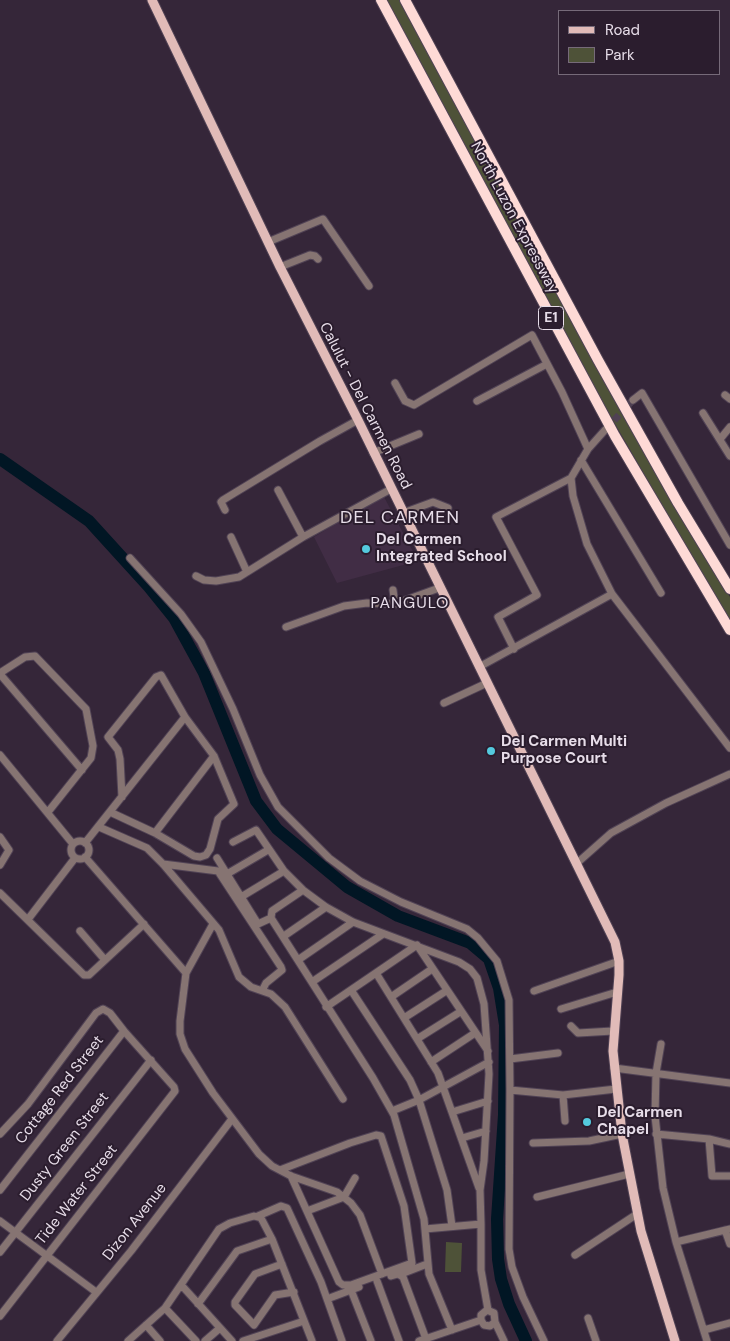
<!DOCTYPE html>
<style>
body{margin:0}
#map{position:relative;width:730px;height:1341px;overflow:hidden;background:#352639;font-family:"DM Sans",sans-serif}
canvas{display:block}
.legend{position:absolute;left:558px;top:10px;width:162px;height:65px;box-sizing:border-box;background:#2b1d2e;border:1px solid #766a79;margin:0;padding:6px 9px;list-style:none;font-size:15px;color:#e7dde9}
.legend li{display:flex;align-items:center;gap:10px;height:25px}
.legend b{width:25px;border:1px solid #766a79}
</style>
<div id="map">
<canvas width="730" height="1341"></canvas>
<ul class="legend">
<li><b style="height:6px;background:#e1bbb8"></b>Road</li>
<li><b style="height:14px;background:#4e5238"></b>Park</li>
</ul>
</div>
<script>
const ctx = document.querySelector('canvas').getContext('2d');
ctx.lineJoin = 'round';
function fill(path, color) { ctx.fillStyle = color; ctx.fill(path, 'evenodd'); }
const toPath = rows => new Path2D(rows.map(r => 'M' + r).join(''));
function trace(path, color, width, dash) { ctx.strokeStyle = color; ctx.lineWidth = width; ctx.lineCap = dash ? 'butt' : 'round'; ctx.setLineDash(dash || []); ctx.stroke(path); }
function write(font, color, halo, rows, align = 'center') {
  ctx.font = font + ' "DM Sans",sans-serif'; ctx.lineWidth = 4; ctx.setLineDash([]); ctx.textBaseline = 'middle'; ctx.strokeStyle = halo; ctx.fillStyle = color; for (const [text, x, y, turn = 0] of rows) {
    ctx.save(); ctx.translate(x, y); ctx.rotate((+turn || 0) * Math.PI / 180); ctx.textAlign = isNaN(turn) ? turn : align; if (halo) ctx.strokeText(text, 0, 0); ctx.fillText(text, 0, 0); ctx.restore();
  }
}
const built = toPath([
 [383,495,418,561,337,583,314,537]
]);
const green = toPath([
 [386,0,400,0,591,355,730,597,730,623,581,365],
 [446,1242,462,1243,461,1272,445,1272]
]);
const river = toPath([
 [0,459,89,521,149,587,174,618,204,673,256,801,277,829,347,887,398,916,470,943,489,959,499,988,505,1025,504,1115,497,1219,498,1259,501,1279,509,1304,526,1341]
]);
const minorTunnel = toPath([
 [607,428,633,400]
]);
const minor = toPath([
 [268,242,323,219,369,286],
 [280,267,310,255,315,256,318,259],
 [395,383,405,401,414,405,532,335,562,392,588,449],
 [725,395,730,399],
 [633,400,642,393,730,545],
 [477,401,547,364],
 [703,413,730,456],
 [605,430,588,449,571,478,573,496,587,544,612,594,730,748],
 [721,438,730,427],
 [373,453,419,434],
 [581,460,661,593],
 [278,490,303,537],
 [225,510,221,502,223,500,320,441,358,420],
 [403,513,433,502,448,508],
 [231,537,247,572],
 [130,558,181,614,201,642,233,709,260,775,278,807,329,858,360,881,401,902,467,929,478,938,497,961,509,1000,510,1090,563,1095,616,1089],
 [196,576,204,580,216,581,239,577,303,537,391,489],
 [393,590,395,604],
 [286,627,344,606,367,603,395,604,439,588],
 [514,649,498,617,537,595,496,517,571,478],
 [479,667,612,594],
 [0,673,25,657,35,656,86,709,93,746,91,758,48,812],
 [0,674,82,770],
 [444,703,487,683],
 [0,755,73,844],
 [110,812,155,833,194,856,200,857,206,855,210,849,218,819,234,804,214,756,185,717,161,675,156,677,108,737,118,750,120,759,122,797],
 [99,827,147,848,163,864,219,930,239,977,251,987,271,994,285,1007,343,1099],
 [155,833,214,756],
 [0,837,9,850,0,865],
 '71 850a9 9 0 1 1 18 0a9 9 0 1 1-18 0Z',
 [233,842,256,830,284,871,303,890,326,907,353,922,459,962,470,969,477,978,484,1004,489,1074,484,1161,480,1190,481,1224],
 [85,843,185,717],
 [85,857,186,973],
 [217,858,258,924,271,918],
 [163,864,218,871,281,967,282,970,266,983,263,989],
 [576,864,611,833,666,803,730,774],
 [227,874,268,850],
 [303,890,272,911,271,918,373,1078,394,1115,424,1219,429,1274,452,1330],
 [0,893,84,975,89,975,144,924],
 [241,897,284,871],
 [29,918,75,858],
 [213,924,186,973,180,1021,180,1034,185,1049,213,1093,259,1154,272,1166,291,1176,337,1192,351,1203,360,1215,382,1274],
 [80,931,105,960],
 [284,936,326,907],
 [298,960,353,922],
 [376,973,438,1073,479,1188],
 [312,982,383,934],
 [351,990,410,1080,419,1100,447,1190,452,1226],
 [534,991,619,961],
 [391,997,432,969],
 [326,1007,417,945,488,1051],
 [561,1009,617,992],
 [404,1018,446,991],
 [571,1026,578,1033,613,1031],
 [417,1039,460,1012],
 [661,1044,656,1073,655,1116,663,1188,676,1242,707,1341],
 [510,1059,558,1053],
 [431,1062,475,1033],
 [614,1068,730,1083],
 [510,1090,509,1249,512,1267,523,1297,544,1341],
 [563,1095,565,1121],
 [392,1111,419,1100,489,1062],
 [452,1112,488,1101],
 [0,1134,28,1104,96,1013,103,1009,110,1013,124,1031,174,1087,175,1091,0,1316],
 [656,1134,709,1139,730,1144],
 [462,1138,486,1131],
 [709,1139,712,1176,730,1176],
 [533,1143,589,1141,622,1134],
 [280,1170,350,1143,376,1135,381,1136,404,1206,412,1263,351,1285,343,1285,339,1282,291,1176],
 [0,1190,124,1031],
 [537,1197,629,1174],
 [307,1211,344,1197,355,1178],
 [258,1216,281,1206,287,1208,321,1282,342,1341],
 [0,1221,96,1292],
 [425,1229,481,1224,481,1270,488,1310],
 [725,1230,730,1244],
 [676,1242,730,1229],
 [0,1252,151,1060],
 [575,1255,637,1214],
 [282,1264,255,1274,235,1302,235,1305,254,1325,275,1295,294,1292],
 [401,1274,427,1264],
 [391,1276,398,1274,403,1277,426,1339],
 [377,1281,399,1341],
 [180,1287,184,1288,232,1341],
 [351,1290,371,1341],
 [327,1299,359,1287],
 [198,1304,237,1251,272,1239],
 [165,1308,196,1341],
 [588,1318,596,1341],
 [495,1322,490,1326,484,1325,481,1320,481,1315,487,1310,494,1313,495,1322,504,1341],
 [146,1325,160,1341],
 [704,1330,730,1323],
 [57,1341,131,1251,232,1119],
 [128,1341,165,1308,219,1229,230,1223,254,1216,261,1218,272,1239,312,1341],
 [205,1341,220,1328],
 [243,1341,304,1321],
 [419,1341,481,1320]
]);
const major = toPath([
 [152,0,280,267,358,420,615,942,619,961,619,975,613,1051,622,1134,641,1231,675,1341]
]);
const highway = toPath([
 [381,0,615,436,730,630],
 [405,0,598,360,678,503,730,589]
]);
const markers = [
 [366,549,5,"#54cade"],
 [491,751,5,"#54cade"],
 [587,1122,5,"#54cade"]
];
const shields = [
 [551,318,25]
];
const shieldNames = [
 ["E1",551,318]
];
const streetNames = [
 ["North Luzon Expressway",514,218,62],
 ["Calulut - Del Carmen Road",365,406,63],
 ["Cottage Red Street",60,1090,-52],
 ["Dusty Green Street",65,1147,-52],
 ["Tide Water Street",77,1195,-52],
 ["Dizon Avenue",135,1222,-52]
];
const poiNames = [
 ["Del Carmen",376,540],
 ["Integrated School",376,557],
 ["Del Carmen Multi",501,742],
 ["Purpose Court",501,759],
 ["Del Carmen",597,1113],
 ["Chapel",597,1130]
];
const neighbourhoodNames = [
 ["PANGULO",410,604]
];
const quarterNames = [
 ["DEL CARMEN",400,518]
];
fill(built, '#412d45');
fill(green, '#4e5238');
trace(river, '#011624', 12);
trace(minorTunnel, '#504153', 7, [7, 3.5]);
trace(minor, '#514355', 9);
trace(major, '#514355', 11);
trace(highway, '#514355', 12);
trace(minor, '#867472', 7);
trace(major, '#e1bbb8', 9);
trace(highway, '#fedad6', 10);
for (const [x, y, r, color] of markers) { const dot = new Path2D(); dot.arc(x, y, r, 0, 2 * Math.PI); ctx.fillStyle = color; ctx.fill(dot); trace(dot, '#2b1d2e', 2); }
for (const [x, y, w] of shields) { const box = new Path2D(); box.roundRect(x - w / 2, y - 11.5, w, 23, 4); ctx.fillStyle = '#2b1d2e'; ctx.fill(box); trace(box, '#e7dde9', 1); }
write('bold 14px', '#e7dde9', null, shieldNames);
write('15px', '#e7dde9', '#2b1d2e', streetNames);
write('bold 15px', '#e7dde9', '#2b1d2e', poiNames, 'left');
ctx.letterSpacing = '1px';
write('16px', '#e7dde9', '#2b1d2e', neighbourhoodNames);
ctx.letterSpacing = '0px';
ctx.letterSpacing = '1px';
write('18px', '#e7dde9', '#2b1d2e', quarterNames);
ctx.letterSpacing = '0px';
</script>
